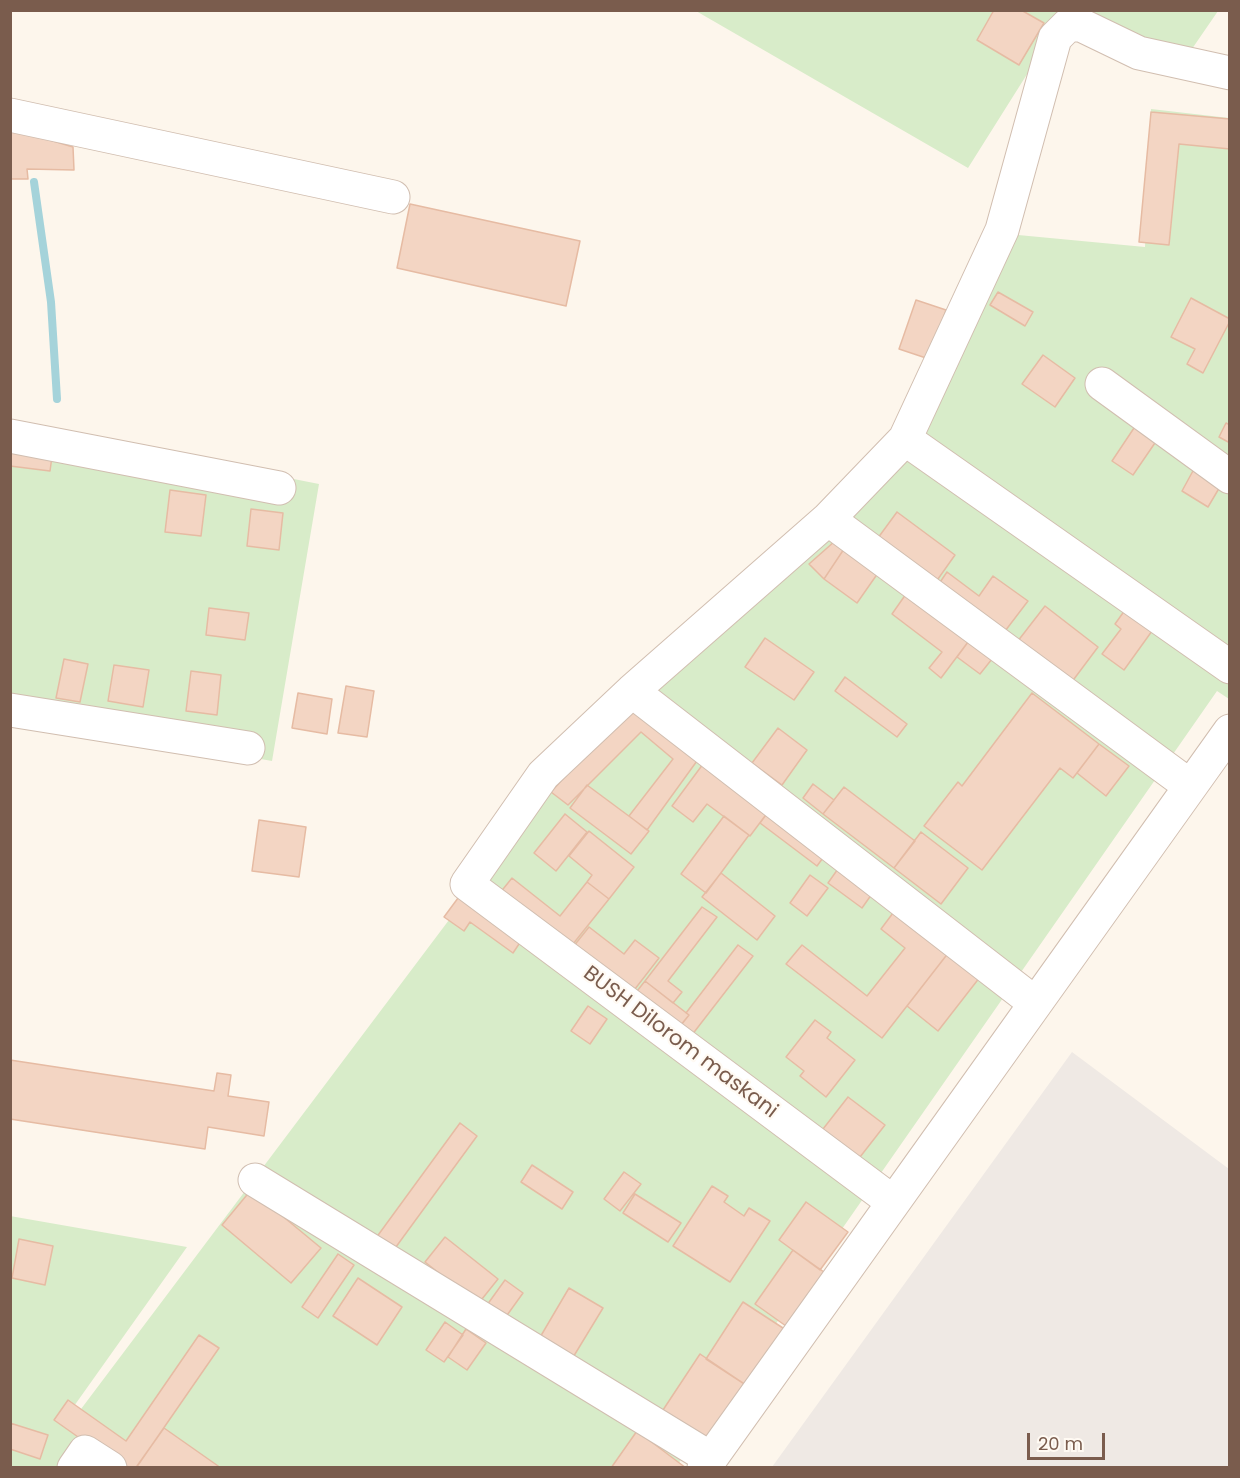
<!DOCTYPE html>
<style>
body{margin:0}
#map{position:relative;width:1240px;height:1478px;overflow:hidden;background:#fdf6ec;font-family:Poppins,sans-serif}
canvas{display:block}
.frame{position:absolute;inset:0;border:12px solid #7a5c4d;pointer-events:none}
.scale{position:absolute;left:1027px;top:1433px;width:78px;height:27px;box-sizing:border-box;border:3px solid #7a5c4d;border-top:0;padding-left:8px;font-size:18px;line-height:21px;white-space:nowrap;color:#7a5c4d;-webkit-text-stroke:4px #fffaf3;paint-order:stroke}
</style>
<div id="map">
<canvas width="1240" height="1478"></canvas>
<div class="frame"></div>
<div class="scale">20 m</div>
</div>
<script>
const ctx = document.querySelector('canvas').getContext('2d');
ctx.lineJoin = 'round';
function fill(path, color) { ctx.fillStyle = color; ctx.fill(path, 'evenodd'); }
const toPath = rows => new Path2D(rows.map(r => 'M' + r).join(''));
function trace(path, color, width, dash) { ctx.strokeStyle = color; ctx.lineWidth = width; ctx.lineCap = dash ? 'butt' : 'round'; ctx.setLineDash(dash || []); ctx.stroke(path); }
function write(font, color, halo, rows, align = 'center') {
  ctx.font = font + ' Poppins,sans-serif'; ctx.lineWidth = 4.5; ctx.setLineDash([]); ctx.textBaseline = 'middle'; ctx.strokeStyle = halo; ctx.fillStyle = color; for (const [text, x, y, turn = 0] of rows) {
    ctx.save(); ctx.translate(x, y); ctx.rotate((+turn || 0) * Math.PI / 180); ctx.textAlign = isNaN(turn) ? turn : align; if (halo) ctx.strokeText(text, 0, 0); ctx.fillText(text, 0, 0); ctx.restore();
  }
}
const industrial = toPath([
 [1072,1052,1229,1169,1229,1467,772,1467]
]);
const green = toPath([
 [696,11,1218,11,1172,78,1058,25,968,168],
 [1151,109,1229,118,1229,699,1217,691,676,1467,145,1467,75,1417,619,694,896,448,997,233,1145,247],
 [10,423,319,484,272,761,11,714],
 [10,1216,187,1247,62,1423,113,1467,11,1467]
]);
const stream = toPath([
 [34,182,51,302,57,399]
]);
const building = toPath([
 [994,10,1021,10,1044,23,1019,65,977,40,994,10],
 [1151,112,1230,119,1230,149,1179,144,1169,245,1139,242,1151,112],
 [10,123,20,131,73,147,74,170,27,169,28,179,10,179,10,123],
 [410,204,580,241,566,306,397,268,410,204],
 [998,292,1033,312,1025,326,990,305,998,292],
 [1191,298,1230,319,1230,321,1203,373,1187,364,1195,349,1171,337,1191,298],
 [916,300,946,310,929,359,899,349,916,300],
 [1043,355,1075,378,1055,407,1022,384,1043,355],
 [1226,423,1230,425,1230,443,1219,437,1226,423],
 [1136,425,1157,440,1133,475,1112,461,1136,425],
 [10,444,53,449,50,471,10,466,10,444],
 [1194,469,1221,485,1208,507,1182,491,1194,469],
 [170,490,206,495,201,536,165,532,170,490],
 [251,509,283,513,279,550,247,546,251,509],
 [897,512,955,555,933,586,875,542,897,512],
 [835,541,844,549,824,579,809,564,835,541],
 [844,549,878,573,857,603,824,579,844,549],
 [947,572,979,596,993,576,1028,601,999,639,934,591,947,572],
 [906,594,968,642,941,678,929,668,942,652,892,614,906,594],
 [1045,606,1098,647,1068,687,1014,646,1045,606],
 [209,608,249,613,245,640,206,635,209,608],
 [1125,610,1152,631,1124,670,1102,654,1121,629,1115,624,1125,610],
 [765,638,814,672,794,700,745,667,765,638],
 [968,642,992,659,980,674,957,657,968,642],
 [64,659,88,664,80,702,56,698,64,659],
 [114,665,149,670,143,707,108,701,114,665],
 [191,671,221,675,217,715,186,711,191,671],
 [845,677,907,724,897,737,835,691,845,677],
 [346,686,374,691,367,737,338,733,346,686],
 [298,693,332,699,327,734,292,728,298,693],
 [1032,693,1099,744,1073,778,1060,768,982,870,924,826,958,782,962,786,1032,693],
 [633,702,702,754,647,830,629,816,673,759,641,732,568,805,551,792,633,702],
 [778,728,807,750,782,785,752,763,778,728],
 [1099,744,1129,766,1106,796,1077,773,1099,744],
 [706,760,771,808,750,836,707,804,693,822,672,806,706,760],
 [813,784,834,800,823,814,803,798,813,784],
 [587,785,649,831,631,854,570,808,587,785],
 [844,787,915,841,894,868,823,814,844,787],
 [771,808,828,851,817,866,760,823,771,808],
 [565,814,587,832,556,871,534,853,565,814],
 [724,816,749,835,706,893,681,874,724,816],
 [259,820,306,827,299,877,252,871,259,820],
 [589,831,634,867,609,899,587,882,592,875,569,856,589,831],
 [921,832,968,868,941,904,894,868,921,832],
 [840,866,874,891,862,908,828,883,840,866],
 [721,873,775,916,757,940,702,897,721,873],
 [810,875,828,888,807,916,790,903,810,875],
 [512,878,560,916,587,882,609,899,565,954,495,899,512,878],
 [461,894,523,938,513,953,470,922,464,931,444,917,461,894],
 [902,901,956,943,882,1038,786,964,802,945,867,996,905,948,881,929,902,901],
 [702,907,717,917,668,981,682,992,673,1003,645,981,702,907],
 [589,927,624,954,635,940,659,958,628,998,569,952,589,927],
 [956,943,987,968,938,1031,907,1006,956,943],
 [738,945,753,956,688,1040,676,1031,689,1015,686,1013,738,945],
 [645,981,689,1015,674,1034,630,1000,645,981],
 [588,1006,607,1019,590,1044,571,1031,588,1006],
 [815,1020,831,1032,827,1038,855,1060,826,1097,800,1076,804,1071,786,1057,815,1020],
 [10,1060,214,1091,217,1073,231,1075,228,1096,269,1102,264,1136,208,1127,205,1149,10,1119,10,1060],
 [848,1097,885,1125,853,1166,816,1138,848,1097],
 [460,1123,477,1136,393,1251,376,1238,460,1123],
 [532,1165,573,1192,562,1209,521,1182,532,1165],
 [624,1172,641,1184,620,1211,604,1199,624,1172],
 [712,1186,728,1196,724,1202,744,1216,749,1208,770,1221,730,1282,673,1246,712,1186],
 [251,1190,321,1248,291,1283,222,1225,251,1190],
 [635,1194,681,1223,668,1242,623,1213,635,1194],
 [806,1202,848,1232,820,1270,779,1240,806,1202],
 [445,1237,498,1279,478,1304,425,1262,445,1237],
 [19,1239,53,1246,45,1285,12,1278,19,1239],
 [793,1250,831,1277,793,1331,755,1304,793,1250],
 [338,1254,354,1265,318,1318,302,1307,338,1254],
 [358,1278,402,1307,377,1345,333,1316,358,1278],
 [505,1280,523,1293,505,1318,487,1305,505,1280],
 [569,1288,603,1308,572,1359,539,1339,569,1288],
 [743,1302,786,1330,749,1387,706,1359,743,1302],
 [445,1322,463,1335,444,1362,426,1350,445,1322],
 [466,1329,486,1343,467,1370,448,1357,466,1329],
 [199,1335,219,1348,136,1468,122,1468,54,1420,68,1400,126,1441,199,1335],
 [700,1354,749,1387,710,1446,661,1413,700,1354],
 [10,1423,48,1435,40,1459,10,1449,10,1423],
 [164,1428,221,1468,139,1468,137,1466,164,1428],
 [637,1431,686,1468,611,1468,637,1431]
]);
const minor = toPath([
 [10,115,393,197],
 [1102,384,1230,477],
 [10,436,279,488],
 [905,439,1230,667],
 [828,519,1190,786],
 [632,691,1035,1003],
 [10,710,248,748],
 [255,1180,710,1458],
 [893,1202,467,884,543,775,632,691,828,519,905,439,1002,230,1055,38,1068,25,1081,25,1139,53,1230,73],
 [74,1468,85,1452,110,1468],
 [704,1468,1230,731]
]);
const streetNames = [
 ["BUSH Dilorom maskani",680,1043,37]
];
fill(industrial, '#efe9e4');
fill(green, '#d8ecc9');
trace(stream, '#a5d3da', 8);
fill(building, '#f3d5c3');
trace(building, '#e6bba3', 1.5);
trace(minor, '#d1beb0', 35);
trace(minor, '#fff', 33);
write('21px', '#7a5c4d', '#fffaf3', streetNames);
</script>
